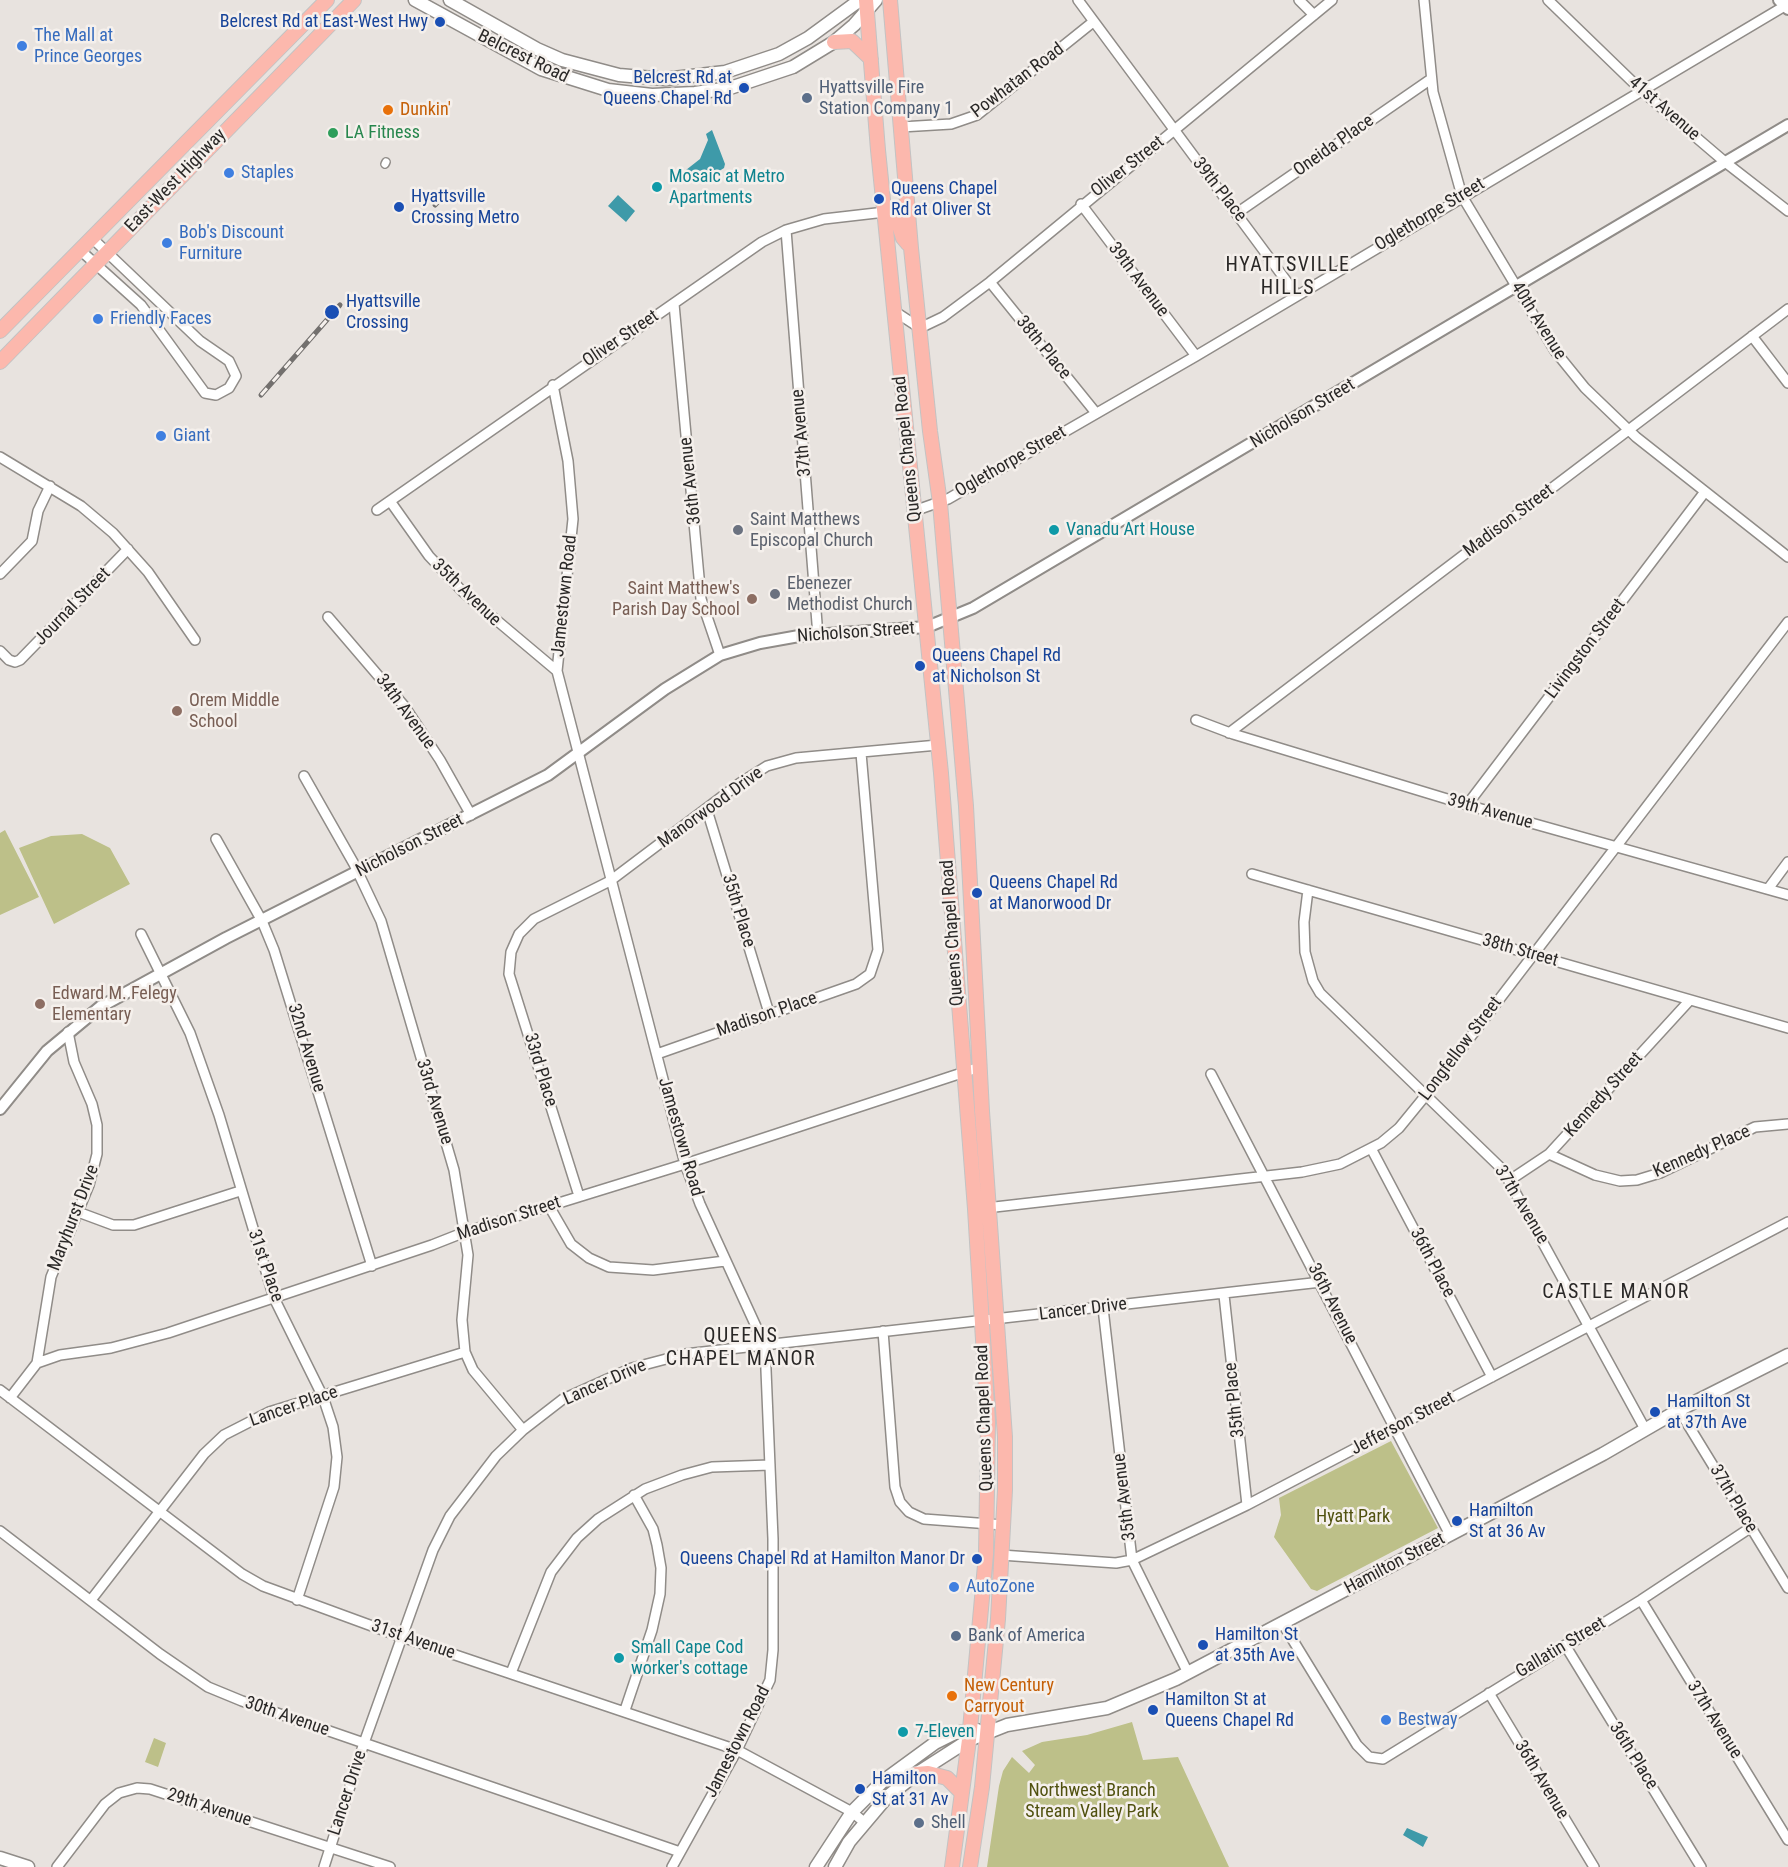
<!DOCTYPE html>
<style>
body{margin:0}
canvas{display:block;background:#e8e3df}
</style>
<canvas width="1788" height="1867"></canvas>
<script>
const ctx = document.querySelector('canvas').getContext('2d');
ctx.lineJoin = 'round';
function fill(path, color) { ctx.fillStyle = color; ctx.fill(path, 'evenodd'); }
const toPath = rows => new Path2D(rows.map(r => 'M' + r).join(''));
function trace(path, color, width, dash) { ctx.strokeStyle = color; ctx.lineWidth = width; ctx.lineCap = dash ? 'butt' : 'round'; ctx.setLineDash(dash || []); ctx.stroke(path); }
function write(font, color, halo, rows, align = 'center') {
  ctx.font = font + ' "Roboto Condensed",sans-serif'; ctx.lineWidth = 5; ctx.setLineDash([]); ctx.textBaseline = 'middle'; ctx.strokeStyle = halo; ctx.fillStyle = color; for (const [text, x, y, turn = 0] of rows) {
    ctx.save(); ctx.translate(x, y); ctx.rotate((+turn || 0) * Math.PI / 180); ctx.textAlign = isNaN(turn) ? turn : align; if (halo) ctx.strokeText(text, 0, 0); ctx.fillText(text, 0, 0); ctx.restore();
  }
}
const green = toPath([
 [5,830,39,897,0,915,0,833],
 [82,834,110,848,130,884,54,924,19,848,51,836],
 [1391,1441,1438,1528,1317,1591,1311,1589,1274,1537,1281,1515,1279,1498],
 [1132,1722,1143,1760,1178,1757,1229,1867,987,1867,999,1786,1003,1771,1012,1757,1029,1773,1035,1765,1022,1751,1042,1742,1087,1735],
 [154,1738,166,1743,158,1767,145,1762]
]);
const water = toPath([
 [712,130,725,164,724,168,702,182,686,170,700,159,708,140,706,134],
 [618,195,635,211,626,222,608,206],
 [1407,1828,1428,1837,1423,1847,1403,1835]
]);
const pedestrian = toPath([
 [385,164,386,162]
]);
const minor = toPath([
 [1078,0,1296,294],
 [1299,0,1314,15],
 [1424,0,1433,92,1462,196,1555,351,1585,388,1636,437,1788,557],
 [1548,0,1643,92,1725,162,1788,211],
 [901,127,951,124,977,115,1093,22],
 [1081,204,1196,356],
 [1237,213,1431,79],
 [786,230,818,636],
 [80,250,141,305,205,393,216,395,229,388,236,376,229,361,200,341,92,238],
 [990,282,1096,413],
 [674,304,701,599,720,655],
 [894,311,920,328,943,317,990,282,1332,0],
 [1752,336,1788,383],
 [553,385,568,461,573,519,557,671,685,1164,700,1204,765,1346,773,1539,773,1650,770,1680,737,1750,672,1867],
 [0,457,81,506,113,533,148,572,195,640],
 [390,501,429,556,463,592,557,671],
 [377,510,762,242,786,230,824,219,885,212],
 [914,511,948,499,1196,356,1788,4],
 [0,574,32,541,38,511,50,486],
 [328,617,405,707,440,760,471,815],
 [0,651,9,660,15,662,20,660,128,549],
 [1196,720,1233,734,1467,805,1788,895],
 [1229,733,1788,309],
 [304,776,354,864,381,921,454,1170,468,1255,462,1320,465,1352,473,1370,523,1430],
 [1467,805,1704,493],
 [707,810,769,1013],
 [216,839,262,921,274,950,372,1266],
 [1252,874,1788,1028],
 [1768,889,1788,862],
 [1308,890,1304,922,1305,952,1313,981,1320,993,1503,1170,1645,1429],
 [141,934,190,1033,219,1115,274,1298,323,1397,333,1427,337,1457,334,1487,297,1600],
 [657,1054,856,984,870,974,878,950,861,753],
 [1211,1074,1450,1535],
 [1372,1150,1492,1377],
 [1549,1154,1595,1175,1620,1181,1637,1180,1660,1173,1755,1127,1788,1124],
 [1510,1180,1549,1154,1690,1000],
 [579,1196,509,974,511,952,519,934,534,919,610,881,740,783,767,766,796,758,938,745],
 [549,1206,571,1244,589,1258,609,1267,653,1270,725,1261],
 [986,1208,1302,1172,1340,1164,1381,1143,1399,1128,1426,1095,1788,622],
 [78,1212,113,1225,134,1225,240,1191],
 [1224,1295,1247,1505],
 [1103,1308,1132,1560,1188,1673],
 [883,1331,895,1487,900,1502,909,1512,924,1519,1003,1525],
 [37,1363,60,1355,111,1348,168,1333,432,1245,465,1232,685,1164,980,1067],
 [0,1390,242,1574,263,1586,402,1637,737,1750,852,1812,864,1822],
 [10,1398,37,1363,51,1277,89,1185,97,1154,97,1125,92,1104,74,1062,68,1032],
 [1679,1410,1788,1588],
 [0,1531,160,1654,208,1687,242,1701,680,1852],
 [1001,1555,1116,1563,1132,1560,1247,1505,1788,1222],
 [91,1600,204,1454,224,1435,269,1412,465,1352],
 [1641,1600,1788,1840],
 [1283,1624,1357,1745,1369,1757,1383,1759,1641,1600,1750,1528],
 [1565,1645,1701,1867],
 [511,1673,551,1572,577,1538,598,1519,645,1489,682,1475,712,1467,770,1465],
 [1489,1693,1594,1867],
 [625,1710,652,1630,660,1594,661,1568,657,1545,653,1529,634,1495],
 [57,1867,105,1804,119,1793,137,1788,150,1789,390,1867],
 [324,1867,364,1743,433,1550,450,1516,496,1456,523,1430,563,1399,632,1368,685,1354,1321,1282]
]);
const tertiary = toPath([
 [1779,0,1788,9],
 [0,1109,47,1051,100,1007,226,938,548,775,665,689,720,655,760,643,799,636,927,627,973,608,1788,125]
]);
const secondary = toPath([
 [415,0,541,69,608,90,652,95,695,93,730,88,793,67,834,42,854,25,876,0],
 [450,0,537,49,562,60,619,75,665,79,725,72,779,54,808,38,860,0],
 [0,1858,28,1867],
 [816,1867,852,1812,883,1781,935,1743,955,1733,977,1730],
 [835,1867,849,1842,887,1797,916,1774,969,1740,1007,1725,1107,1708,1176,1679,1603,1454,1679,1410,1788,1355]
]);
const primary = toPath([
 [866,0,878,150,941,773,975,1209,988,1422,986,1554,969,1740,952,1867],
 [890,0,911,248,930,431,940,503,966,806,982,1111,1005,1437,1005,1490,998,1619,982,1787,970,1867],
 [834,42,852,41,871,59],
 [885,212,896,216,903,238,908,244],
 [0,331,327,0],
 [0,362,354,0],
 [916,1774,928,1773,947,1778,961,1792]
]);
const rail = toPath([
 [435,205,446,193],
 [261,395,340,305]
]);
const markers = [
 [440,22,6,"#1a4fb4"],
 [22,46,6,"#3f7fe0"],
 [744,88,6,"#1a4fb4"],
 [807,98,6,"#5c6f8a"],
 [388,110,6,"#e8710a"],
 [333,133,6,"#2e9e5b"],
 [229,173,6,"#3f7fe0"],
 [657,187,6,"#0f9aa8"],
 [879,199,6,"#1a4fb4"],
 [399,207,6,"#1a4fb4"],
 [167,243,6,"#3f7fe0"],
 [332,312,8,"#1a4fb4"],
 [98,319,6,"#3f7fe0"],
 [161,436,6,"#3f7fe0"],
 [738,530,6,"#6b7280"],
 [1054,530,6,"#0f9aa8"],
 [775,594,6,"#6b7280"],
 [752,599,6,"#8d6e63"],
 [920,666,6,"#1a4fb4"],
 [177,711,6,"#8d6e63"],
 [977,893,6,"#1a4fb4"],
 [40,1004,6,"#8d6e63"],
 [1655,1412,6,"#1a4fb4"],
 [1457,1521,6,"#1a4fb4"],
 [977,1559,6,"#1a4fb4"],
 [954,1587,6,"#3f7fe0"],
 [956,1636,6,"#5c6f8a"],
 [1203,1645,6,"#1a4fb4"],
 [619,1658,6,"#0f9aa8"],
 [952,1696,6,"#e8710a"],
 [1153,1710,6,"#1a4fb4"],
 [1386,1720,6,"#3f7fe0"],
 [903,1732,6,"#0f9aa8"],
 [860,1789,6,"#1a4fb4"],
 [919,1823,6,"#5c6f8a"]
];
const transitNames = [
 ["Belcrest Rd at East-West Hwy",428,22,"right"],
 ["Belcrest Rd at",732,78,"right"],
 ["Queens Chapel Rd",732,99,"right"],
 ["Queens Chapel",891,189],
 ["Rd at Oliver St",891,210],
 ["Hyattsville",411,197],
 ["Crossing Metro",411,218],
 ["Hyattsville",346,302],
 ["Crossing",346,323],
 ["Queens Chapel Rd",932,656],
 ["at Nicholson St",932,677],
 ["Queens Chapel Rd",989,883],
 ["at Manorwood Dr",989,904],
 ["Hamilton St",1667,1402],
 ["at 37th Ave",1667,1423],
 ["Hamilton",1469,1511],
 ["St at 36 Av",1469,1532],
 ["Queens Chapel Rd at Hamilton Manor Dr",965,1559,"right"],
 ["Hamilton St",1215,1635],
 ["at 35th Ave",1215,1656],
 ["Hamilton St at",1165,1700],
 ["Queens Chapel Rd",1165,1721],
 ["Hamilton",872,1779],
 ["St at 31 Av",872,1800]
];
const shopNames = [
 ["The Mall at",34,36],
 ["Prince Georges",34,57],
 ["Staples",241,173],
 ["Bob's Discount",179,233],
 ["Furniture",179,254],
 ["Friendly Faces",110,319],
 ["Giant",173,436],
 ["AutoZone",966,1587],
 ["Bestway",1398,1720]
];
const streetNames = [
 ["Belcrest Road",523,57,26],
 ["Powhatan Road",1018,81,-37],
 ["41st Avenue",1664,109,41],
 ["Oneida Place",1334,146,-35],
 ["Oliver Street",1128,167,-38],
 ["East-West Highway",176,181,-46],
 ["39th Place",1219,190,52],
 ["Oglethorpe Street",1430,215,-31],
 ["39th Avenue",1138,280,53],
 ["40th Avenue",1538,321,58],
 ["Oliver Street",621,339,-34],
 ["38th Place",1043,348,51],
 ["Nicholson Street",1303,414,-31],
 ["37th Avenue",802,433,-95],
 ["Queens Chapel Road",908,449,-96],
 ["Oglethorpe Street",1011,462,-30],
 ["36th Avenue",691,481,-96],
 ["Madison Street",1509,521,-37],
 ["35th Avenue",466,593,44],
 ["Jamestown Road",565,596,-84],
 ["Journal Street",73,607,-46],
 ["Nicholson Street",856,633,-4],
 ["Livingston Street",1586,649,-53],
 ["34th Avenue",405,712,54],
 ["Manorwood Drive",711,808,-36],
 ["39th Avenue",1490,812,16],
 ["Nicholson Street",410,846,-27],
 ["35th Place",738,911,73],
 ["Queens Chapel Road",953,933,-94],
 ["38th Street",1520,951,16],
 ["Madison Place",767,1015,-19],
 ["32nd Avenue",306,1048,73],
 ["Longfellow Street",1461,1049,-53],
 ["33rd Place",540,1070,73],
 ["Kennedy Street",1604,1095,-48],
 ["33rd Avenue",434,1102,73],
 ["Jamestown Road",680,1137,74],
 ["Kennedy Place",1702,1152,-24],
 ["37th Avenue",1521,1205,59],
 ["Maryhurst Drive",74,1218,-69],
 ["Madison Street",509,1219,-18],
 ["36th Place",1432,1263,62],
 ["31st Place",265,1266,71],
 ["36th Avenue",1332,1304,63],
 ["Lancer Drive",1083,1310,-7],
 ["Lancer Drive",605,1383,-24],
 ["35th Place",1235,1400,-96],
 ["Lancer Place",294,1407,-19],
 ["Queens Chapel Road",985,1418,-92],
 ["Jefferson Street",1403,1424,-28],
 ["35th Avenue",1125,1497,-97],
 ["37th Place",1733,1499,59],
 ["Hamilton Street",1395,1564,-28],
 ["31st Avenue",413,1640,19],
 ["Gallatin Street",1561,1648,-31],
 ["30th Avenue",287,1717,19],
 ["37th Avenue",1714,1720,58],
 ["Jamestown Road",738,1742,-63],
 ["36th Place",1633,1756,58],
 ["36th Avenue",1541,1780,59],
 ["Lancer Drive",348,1793,-72],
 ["29th Avenue",209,1808,18]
];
const serviceNames = [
 ["Hyattsville Fire",819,88],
 ["Station Company 1",819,109],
 ["Bank of America",968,1636],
 ["Shell",931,1823]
];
const foodNames = [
 ["Dunkin'",400,110],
 ["New Century",964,1686],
 ["Carryout",964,1707]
];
const leisureNames = [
 ["LA Fitness",345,133]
];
const cultureNames = [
 ["Mosaic at Metro",669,177],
 ["Apartments",669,198],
 ["Vanadu Art House",1066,530],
 ["Small Cape Cod",631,1648],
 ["worker's cottage",631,1669],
 ["7-Eleven",915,1732]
];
const worshipNames = [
 ["Saint Matthews",750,520],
 ["Episcopal Church",750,541],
 ["Ebenezer",787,584],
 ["Methodist Church",787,605]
];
const educationNames = [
 ["Saint Matthew's",740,589,"right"],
 ["Parish Day School",740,610,"right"],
 ["Orem Middle",189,701],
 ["School",189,722],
 ["Edward M. Felegy",52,994],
 ["Elementary",52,1015]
];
const parkNames = [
 ["Hyatt Park",1353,1517],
 ["Northwest Branch",1092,1791],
 ["Stream Valley Park",1092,1812]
];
const neighbourhoodNames = [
 ["HYATTSVILLE",1288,266],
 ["HILLS",1288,289],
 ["CASTLE MANOR",1616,1293],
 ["QUEENS",741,1337],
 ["CHAPEL MANOR",741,1360]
];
fill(green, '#bdc089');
fill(water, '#3e9aa9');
trace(pedestrian, '#908c88', 10);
trace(minor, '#908c88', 12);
trace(tertiary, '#908c88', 14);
trace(secondary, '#908c88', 15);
trace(primary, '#c3c3c3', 16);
trace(pedestrian, '#fff', 7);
trace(minor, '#fff', 9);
trace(tertiary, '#fff', 10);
trace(secondary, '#fff', 12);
trace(primary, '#fcb8ad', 14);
trace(rail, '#73706e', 5);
trace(rail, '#f5f0ec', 3, [9]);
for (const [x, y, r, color] of markers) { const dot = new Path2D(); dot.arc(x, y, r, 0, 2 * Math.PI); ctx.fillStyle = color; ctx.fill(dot); trace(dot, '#f5f0ec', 2); }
write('18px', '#164399', '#f5f0ec', transitNames, 'left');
write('18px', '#366cbe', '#f5f0ec', shopNames, 'left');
write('18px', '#2a2827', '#f5f0ec', streetNames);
write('18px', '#4e5e75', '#f5f0ec', serviceNames, 'left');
write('18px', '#c56008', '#f5f0ec', foodNames, 'left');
write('18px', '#27864d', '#f5f0ec', leisureNames, 'left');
write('18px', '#0d838f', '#f5f0ec', cultureNames, 'left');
write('18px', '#5b616d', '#f5f0ec', worshipNames, 'left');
write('18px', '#785e54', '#f5f0ec', educationNames, 'left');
write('18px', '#50510f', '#f5f0ec', parkNames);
ctx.letterSpacing = '1.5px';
write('20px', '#2a2827', '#f5f0ec', neighbourhoodNames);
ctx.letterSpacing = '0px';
</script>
